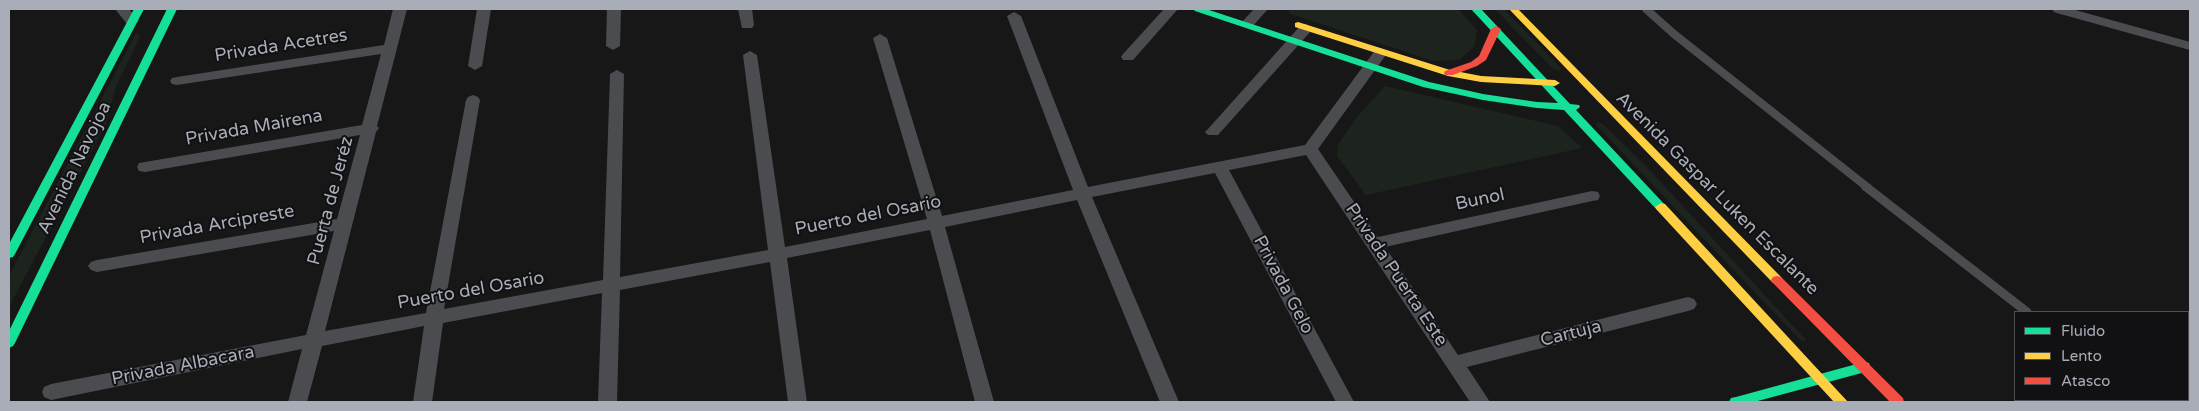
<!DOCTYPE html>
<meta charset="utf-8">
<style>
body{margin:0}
#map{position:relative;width:2199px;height:411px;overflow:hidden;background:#171717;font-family:"Varela Round",sans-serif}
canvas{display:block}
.frame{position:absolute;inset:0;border:10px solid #a8adb8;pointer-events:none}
.legend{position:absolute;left:2014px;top:311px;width:175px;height:90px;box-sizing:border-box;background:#111113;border:1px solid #4d4f55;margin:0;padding:6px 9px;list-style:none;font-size:15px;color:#a8adb8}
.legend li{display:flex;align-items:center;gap:10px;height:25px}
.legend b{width:25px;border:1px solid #4d4f55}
</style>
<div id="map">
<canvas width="2199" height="411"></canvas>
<div class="frame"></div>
<ul class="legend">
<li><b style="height:6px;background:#16e098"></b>Fluido</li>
<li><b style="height:6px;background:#ffcf43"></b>Lento</li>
<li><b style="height:6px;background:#f24e42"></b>Atasco</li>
</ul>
</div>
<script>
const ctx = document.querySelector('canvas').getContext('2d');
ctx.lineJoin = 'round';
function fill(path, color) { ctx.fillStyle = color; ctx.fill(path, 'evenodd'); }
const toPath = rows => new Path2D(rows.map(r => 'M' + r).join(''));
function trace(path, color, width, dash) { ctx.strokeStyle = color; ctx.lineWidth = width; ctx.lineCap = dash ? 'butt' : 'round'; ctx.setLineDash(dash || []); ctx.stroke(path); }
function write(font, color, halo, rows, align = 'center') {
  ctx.font = font + ' "Varela Round",sans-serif'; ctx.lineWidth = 4; ctx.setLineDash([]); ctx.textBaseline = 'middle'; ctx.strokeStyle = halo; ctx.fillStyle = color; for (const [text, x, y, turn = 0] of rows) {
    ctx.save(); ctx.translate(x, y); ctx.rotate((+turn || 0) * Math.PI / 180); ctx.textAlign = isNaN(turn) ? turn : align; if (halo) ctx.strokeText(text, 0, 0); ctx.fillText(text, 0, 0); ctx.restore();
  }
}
const green = toPath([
 [1291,9,1458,9,1477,30,1475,46,1459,60,1433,61,1288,13],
 [1495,9,1504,9,1561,68,1559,71,1553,69],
 [136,33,141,35,115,89,106,124,9,307,9,276],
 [1385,86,1558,126,1582,148,1366,195,1337,156,1338,144,1357,117],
 [1597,122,1603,124,1646,166,1806,340,1803,342,1800,340,1596,125]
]);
const laneFar1 = toPath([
 [1646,9,1674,34,1867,187],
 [2057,9,2190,46]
]);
const lane = toPath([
 [1865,186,2027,312],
 [2130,400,2133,402]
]);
const street = toPath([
 [115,9,129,9,139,21,132,25,127,24,115,9],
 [393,9,407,9,377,126,379,128,376,132,325,331,426,313,466,100,468,97,473,95,478,97,480,100,444,309,603,280,610,74,617,70,624,74,620,277,768,250,743,55,750,51,757,55,785,247,927,219,873,38,880,34,887,38,942,216,1073,190,1007,16,1014,12,1021,16,1088,187,1305,145,1376,49,1381,48,1388,52,1318,149,1378,237,1592,191,1598,192,1600,196,1598,200,1592,201,1385,247,1458,355,1688,297,1694,299,1697,304,1694,309,1688,311,1467,367,1490,402,1470,402,1306,155,1229,170,1354,402,1336,402,1215,173,1092,197,1179,402,1160,402,1077,200,945,227,994,402,975,402,930,230,787,258,807,402,788,402,770,262,620,290,617,402,598,402,602,293,443,323,432,402,413,402,424,326,322,346,307,402,288,402,302,349,51,400,44,397,42,392,44,387,51,384,306,335,334,231,97,272,91,270,88,266,91,262,97,260,337,219,360,135,145,172,139,171,137,167,139,163,145,162,362,125,381,54,177,85,172,84,170,81,172,78,177,77,384,45,393,9],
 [477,9,491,9,482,66,475,70,468,66,477,9],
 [607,9,621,9,620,46,613,50,606,46,607,9],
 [738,9,752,9,754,25,752,28,742,28,738,9],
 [1164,9,1178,9,1133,60,1123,60,1121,57,1123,54,1164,9],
 [1254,9,1268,9,1252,27,1242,27,1240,24,1254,9],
 [1306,24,1313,28,1311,31,1218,135,1208,135,1205,132,1208,129,1301,25,1306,24]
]);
const fast = toPath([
 [134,9,144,9,15,254,13,257,9,258,9,244,134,9],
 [167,9,177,9,15,343,13,346,9,348,9,331,167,9],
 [1193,9,1206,9,1429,82,1483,94,1537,102,1558,103,1471,9,1481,9,1570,104,1579,105,1580,107,1576,110,1667,207,1661,211,1657,210,1564,110,1537,108,1483,100,1423,87,1195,11,1193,9],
 [1864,362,1869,363,1870,367,1869,371,1754,402,1729,402,1731,398,1736,397,1864,362]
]);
const slow = toPath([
 [1509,9,1518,9,1781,277,1783,280,1781,283,1773,283,1509,9],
 [1298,22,1450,70,1481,76,1555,80,1560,83,1555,86,1481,82,1448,76,1295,27,1295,23,1298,22],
 [1661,203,1665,204,1848,402,1834,402,1657,210,1655,207,1661,203]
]);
const jam = toPath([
 [1496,26,1501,29,1486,60,1477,66,1453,75,1445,75,1444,73,1445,71,1471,62,1479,56,1491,29,1496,26],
 [1777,276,1781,277,1903,398,1904,402,1890,402,1773,283,1771,280,1773,277,1777,276]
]);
const streetNames = [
 ["Privada Acetres",281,46,-9],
 ["Privada Mairena",254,128,-10],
 ["Avenida Navojoa",75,168,-64],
 ["Avenida Gaspar Luken Escalante",1717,194,45],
 ["Bunol",1480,200,-12],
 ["Puerta de Jeréz",331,201,-75],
 ["Puerto del Osario",868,216,-11],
 ["Privada Arcipreste",217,225,-10],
 ["Privada Puerta Este",1396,275,56],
 ["Privada Gelo",1283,285,62],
 ["Puerto del Osario",471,291,-10],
 ["Cartuja",1571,334,-14],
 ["Privada Albacara",183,366,-11]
];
fill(green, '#1d241e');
trace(laneFar1, '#4b4c50', 8);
trace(lane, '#4b4c50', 9);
fill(street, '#4b4c50');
fill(fast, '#16e098');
fill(slow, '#ffcf43');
fill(jam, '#f24e42');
write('18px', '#a8adb8', '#111113', streetNames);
</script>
